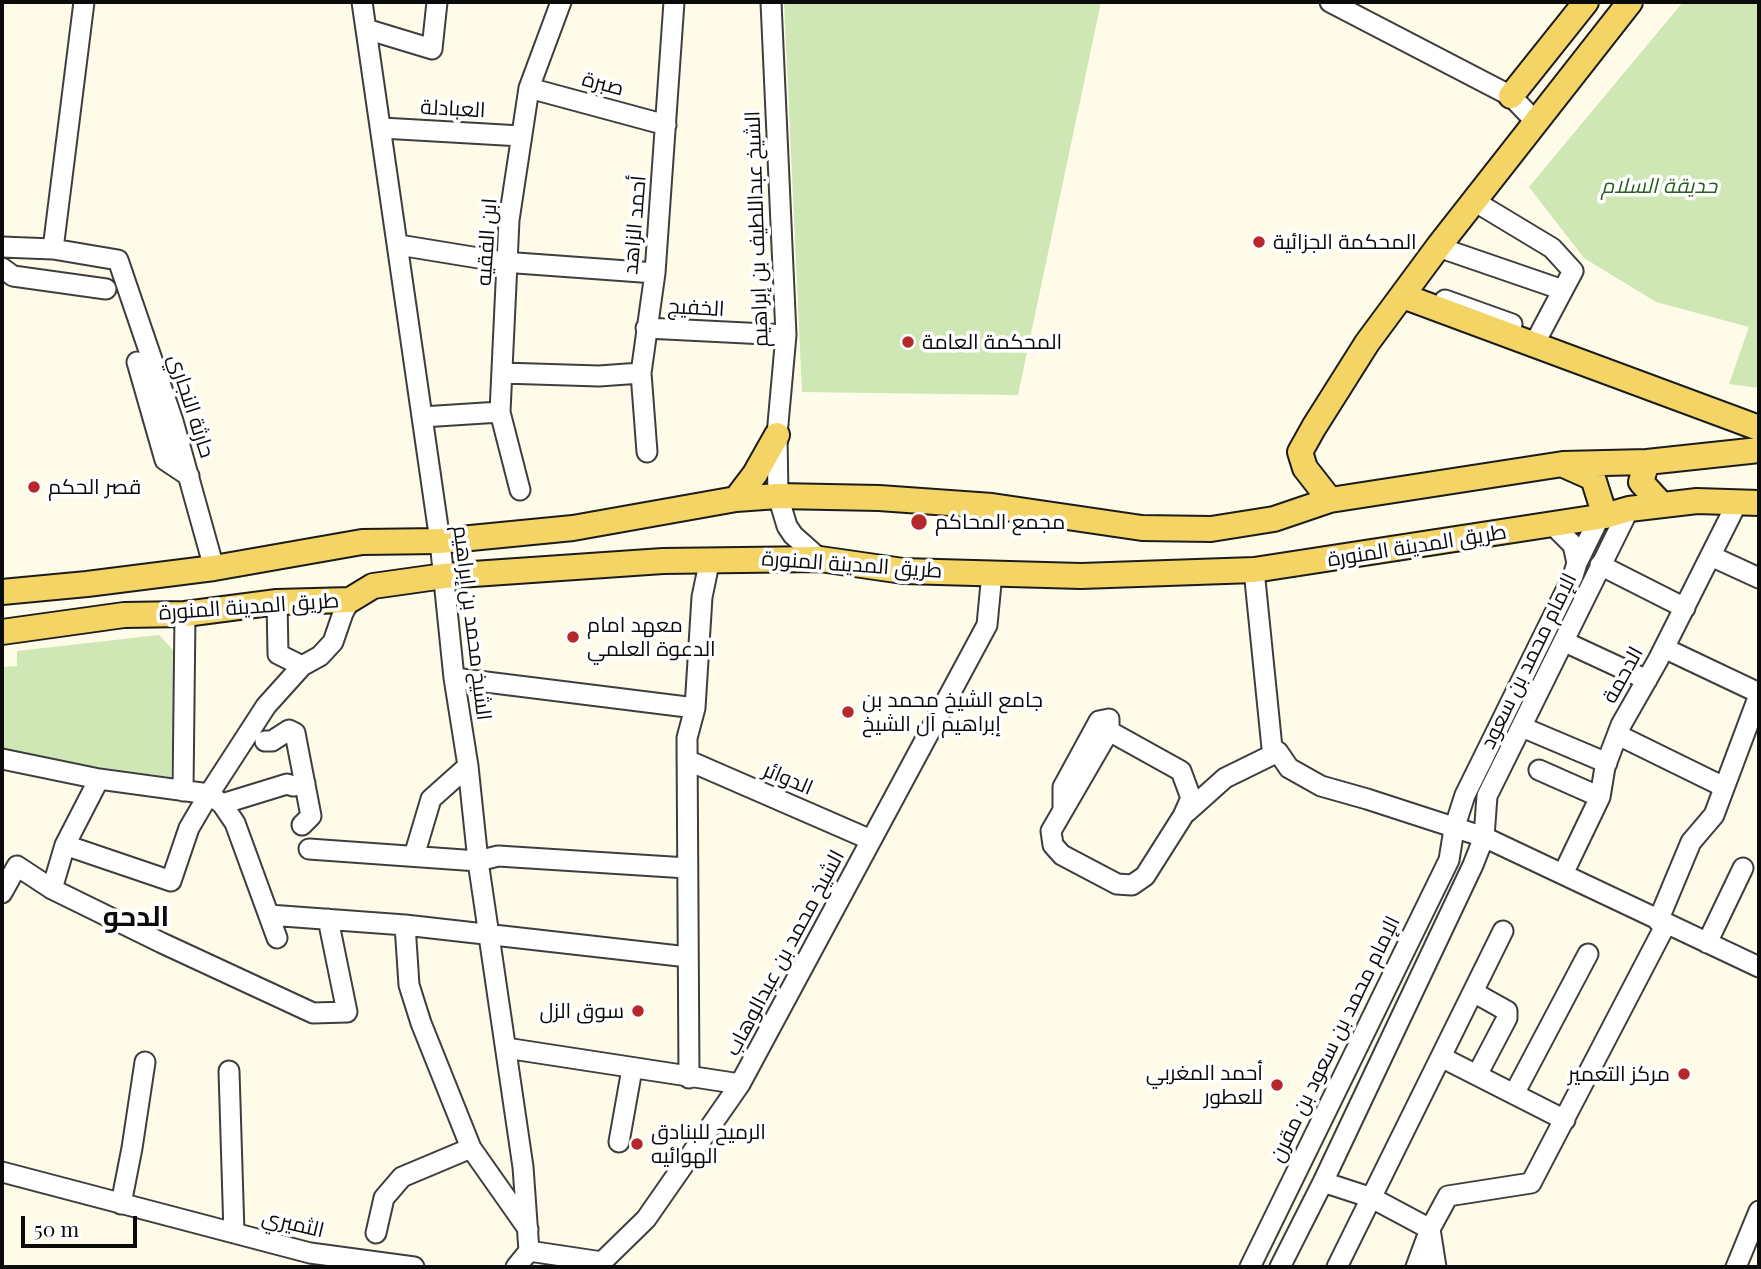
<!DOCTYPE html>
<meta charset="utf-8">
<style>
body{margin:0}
#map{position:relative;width:1761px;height:1269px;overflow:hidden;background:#fefbe9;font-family:"Playfair Display",serif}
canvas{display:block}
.frame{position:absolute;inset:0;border:4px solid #0b0b0b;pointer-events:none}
.scale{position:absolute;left:21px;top:1216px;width:116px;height:32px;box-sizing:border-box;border:4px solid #0b0b0b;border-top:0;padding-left:9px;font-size:21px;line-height:24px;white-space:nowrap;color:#0b0b0b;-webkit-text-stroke:5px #fff;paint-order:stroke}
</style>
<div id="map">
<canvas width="1761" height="1269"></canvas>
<div class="frame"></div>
<div class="scale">50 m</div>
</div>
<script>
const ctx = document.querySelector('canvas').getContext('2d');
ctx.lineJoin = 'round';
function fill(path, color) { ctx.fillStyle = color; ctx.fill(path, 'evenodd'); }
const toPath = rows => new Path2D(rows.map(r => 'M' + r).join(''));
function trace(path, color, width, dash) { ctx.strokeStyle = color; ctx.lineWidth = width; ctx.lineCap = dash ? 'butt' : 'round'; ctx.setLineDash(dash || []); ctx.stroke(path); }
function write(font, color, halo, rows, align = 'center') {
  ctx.font = font + ' "Playfair Display",Cairo,serif'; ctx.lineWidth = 7; ctx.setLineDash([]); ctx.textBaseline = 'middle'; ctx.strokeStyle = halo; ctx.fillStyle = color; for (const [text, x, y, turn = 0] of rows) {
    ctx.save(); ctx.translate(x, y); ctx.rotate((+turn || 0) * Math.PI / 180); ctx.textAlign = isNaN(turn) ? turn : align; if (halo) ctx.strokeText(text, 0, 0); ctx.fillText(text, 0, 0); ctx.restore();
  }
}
const green = toPath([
 [784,2,1101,2,1018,395,802,392],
 [1683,2,1759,2,1759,388,1729,384,1749,327,1656,302,1584,258,1529,187],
 [159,635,176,653,171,777,2,754,2,667,17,666,17,651]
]);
const minor = toPath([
 [362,2,440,541,454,678,468,766,478,861,523,1167,529,1251],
 [771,2,786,335,777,435,778,496,787,526,793,535,820,559],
 [1330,2,1511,96,1536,122],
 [366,29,432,49,437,2],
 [529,88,666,125],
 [382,128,521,136],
 [1474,201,1552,248,1573,271,1539,335],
 [399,245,503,262,655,273],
 [2,247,53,249,118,260,173,421,214,568],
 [1438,247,1563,290],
 [53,249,84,2],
 [2,268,13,276,106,289],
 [1445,300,1512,324],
 [646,328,786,335],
 [137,362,165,460,189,476],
 [502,373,599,376,641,373],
 [422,417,500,412],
 [647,452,641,373,655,273,674,2],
 [520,490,500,412,509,220,529,88,561,2],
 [1711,556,1759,578],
 [1577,563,1600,516],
 [1600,565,1685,608],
 [1254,570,1272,748,1278,752,1289,768,1321,786,1367,799,1484,837,1759,967],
 [277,602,278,654,302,666],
 [1565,642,1647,680],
 [1664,648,1759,693],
 [454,678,695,708],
 [1522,727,1607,763],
 [1618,735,1724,787],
 [265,741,272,741,289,730,295,733,311,816,302,825],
 [2,759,99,779,209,794,222,804,235,823,277,938],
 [687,760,871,840],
 [1539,770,1600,797],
 [183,791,185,614],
 [222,804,287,784,293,786,305,783],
 [1063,809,1063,787,1099,721,1109,719,1109,731,1051,831,1053,845,1062,855,1117,884,1132,885,1145,876,1183,816,1191,798,1181,771,1109,731],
 [1187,812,1225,778,1278,752],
 [65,845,171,881,189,828,209,794,266,706,302,666,320,656,333,642,343,613,350,600],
 [309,849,478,861,498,856,687,868],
 [414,856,431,799,468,766],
 [1563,874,1600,797,1605,767,1621,725,1658,660,1737,503],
 [52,889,65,845,99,779],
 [2,893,17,866,52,889,162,943,313,1013,347,1012,328,919],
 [269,915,405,925,688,957],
 [1658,921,1691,842,1714,815,1759,695],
 [405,925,409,985,421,1023,471,1148,528,1229],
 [1707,943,1743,868],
 [1473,992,1507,1011,1507,1018,1477,1075],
 [506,1048,740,1084],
 [1441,1057,1565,1120],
 [229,1071,234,1233],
 [689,1078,687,738,695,708,702,597,710,559],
 [1514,1094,1588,954],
 [619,1142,632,1069],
 [2,1172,310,1253,414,1267],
 [1323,1182,1372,1198,1430,1229,1436,1267],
 [121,1204,132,1148,145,1062],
 [376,1233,384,1198,402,1177,471,1148],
 [529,1251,602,1262,646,1219,740,1084,987,625,992,573],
 [516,1267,529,1251],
 [1250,1267,1449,860,1454,829,1465,795,1573,576,1577,563,1573,545,1552,524],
 [1280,1267,1323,1182,1473,865,1484,837,1487,796,1629,509],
 [1337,1267,1503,931],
 [1416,1267,1430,1229,1448,1196,1531,1183,1666,924],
 [1736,1267,1759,1211]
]);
const major = toPath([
 [1511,96,1586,2],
 [1403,296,1759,428],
 [1566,466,1593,478,1605,516],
 [736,499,755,474,777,435],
 [1330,500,1305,468,1300,452,1314,427,1367,343,1438,247,1630,2],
 [1662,505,1641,482,1647,462,1759,450],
 [2,592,87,584,214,568,362,542,440,541,573,528,736,499,778,496,879,498,992,506,1142,528,1211,529,1274,519,1330,500,1563,464,1647,462],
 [2,632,124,615,185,614,277,602,350,600,373,586,444,576,663,561,820,559,903,571,1081,576,1254,570,1605,516,1629,509,1697,501,1759,503]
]);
const markers = [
 [1259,242,7,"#b6282c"],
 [908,342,7,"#b6282c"],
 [34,487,7,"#b6282c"],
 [919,522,9,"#b6282c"],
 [573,637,7,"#b6282c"],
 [848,712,7,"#b6282c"],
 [638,1011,7,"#b6282c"],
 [1684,1074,7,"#b6282c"],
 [1277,1085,7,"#b6282c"],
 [637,1144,7,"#b6282c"]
];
const streetNames = [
 ["صبرة",603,84,15],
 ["العبادلة",453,109,3],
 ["أحمد الزاهد",635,225,-85],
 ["الشيخ عبداللطيف بن إبراهيم",757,229,-92],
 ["ابن الفقيه",487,242,-86],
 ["الخفيج",696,308,3],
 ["حارثة النجاري",191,406,72],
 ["طريق المدينة المنورة",1417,546,-9],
 ["طريق المدينة المنورة",852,565,4],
 ["طريق المدينة المنورة",249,607,-4],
 ["الشيخ محمد بن إبراهيم",472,623,83],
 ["الإمام محمد بن سعود",1529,661,-64],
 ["الدحمة",1623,675,-61],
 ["الدوائر",788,779,23],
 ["الشيخ محمد بن عبدالوهاب",785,953,-62],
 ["الإمام محمد بن سعود بن مقرن",1335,1039,-64],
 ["الثميري",293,1224,13]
];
const parkNames = [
 ["حديقة السلام",1659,186]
];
const poiNames = [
 ["المحكمة الجزائية",1273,242],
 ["المحكمة العامة",922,342],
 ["قصر الحكم",48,487],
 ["مجمع المحاكم",935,522],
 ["معهد امام",587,625],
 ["الدعوة العلمي",587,649],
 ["جامع الشيخ محمد بن",862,700],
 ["إبراهيم آل الشيخ",862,724],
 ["سوق الزل",624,1011,"right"],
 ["أحمد المغربي",1263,1073,"right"],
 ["للعطور",1263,1097,"right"],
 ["مركز التعمير",1670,1074,"right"],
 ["الرميح للبنادق",651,1132],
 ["الهوائيه",651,1156]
];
const districtNames = [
 ["الدحو",136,917]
];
fill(green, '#cee7b5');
trace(minor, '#3e3e3e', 23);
trace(major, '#1c1c1c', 28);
trace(minor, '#fff', 19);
trace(major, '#f4d464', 24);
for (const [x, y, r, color] of markers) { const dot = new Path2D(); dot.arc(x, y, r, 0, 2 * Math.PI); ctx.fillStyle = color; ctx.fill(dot); trace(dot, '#fff', 2.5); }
write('21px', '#0b0b0b', '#fff', streetNames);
write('italic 21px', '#2a601e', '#fff', parkNames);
write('21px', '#0b0b0b', '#fff', poiNames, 'left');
write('bold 28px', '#0b0b0b', '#fff', districtNames);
</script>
